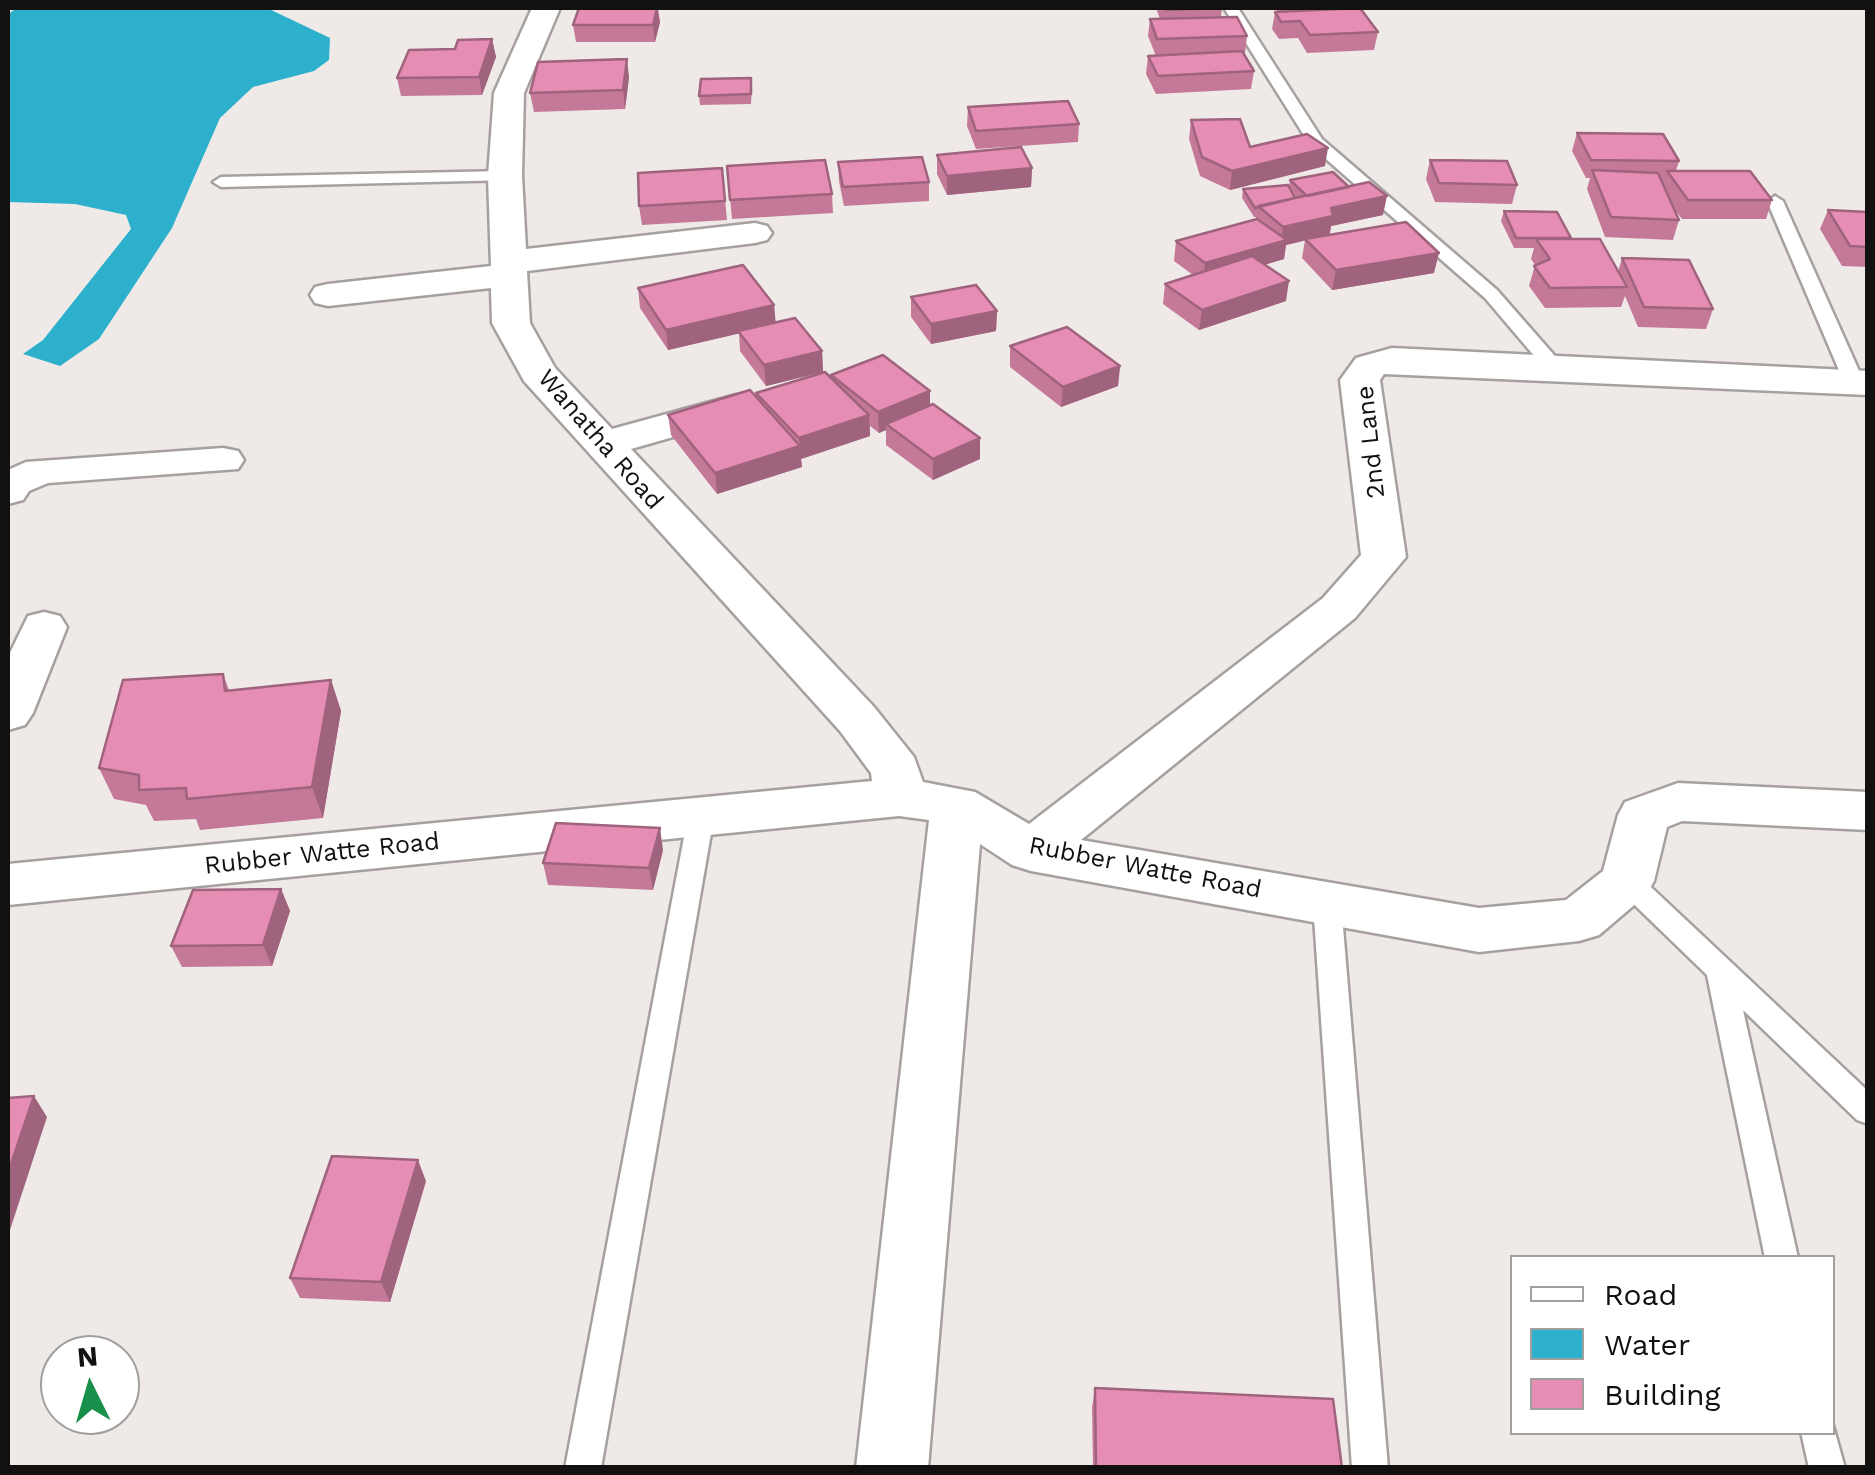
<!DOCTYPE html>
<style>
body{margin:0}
#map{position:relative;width:1875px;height:1475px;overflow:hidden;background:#efeae8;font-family:"Work Sans",sans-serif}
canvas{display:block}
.frame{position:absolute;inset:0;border:10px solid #131110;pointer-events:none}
.legend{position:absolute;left:1510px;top:1255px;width:325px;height:180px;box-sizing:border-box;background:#fff;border:2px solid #a1a09f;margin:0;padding:12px 18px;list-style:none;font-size:30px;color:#131110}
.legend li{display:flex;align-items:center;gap:20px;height:50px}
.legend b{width:50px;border:2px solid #a1a09f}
.north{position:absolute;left:40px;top:1335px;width:100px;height:100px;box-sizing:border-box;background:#fff;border:2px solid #a1a09f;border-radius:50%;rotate:355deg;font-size:28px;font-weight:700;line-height:40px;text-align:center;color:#131110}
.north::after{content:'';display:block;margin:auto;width:35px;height:45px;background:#188f4a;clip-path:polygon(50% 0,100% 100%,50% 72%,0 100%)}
</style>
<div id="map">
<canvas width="1875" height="1475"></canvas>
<div class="frame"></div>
<ul class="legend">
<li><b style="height:12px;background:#fff"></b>Road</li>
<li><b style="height:28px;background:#2cb0cc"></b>Water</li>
<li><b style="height:28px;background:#e58db2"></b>Building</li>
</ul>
<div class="north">N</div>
</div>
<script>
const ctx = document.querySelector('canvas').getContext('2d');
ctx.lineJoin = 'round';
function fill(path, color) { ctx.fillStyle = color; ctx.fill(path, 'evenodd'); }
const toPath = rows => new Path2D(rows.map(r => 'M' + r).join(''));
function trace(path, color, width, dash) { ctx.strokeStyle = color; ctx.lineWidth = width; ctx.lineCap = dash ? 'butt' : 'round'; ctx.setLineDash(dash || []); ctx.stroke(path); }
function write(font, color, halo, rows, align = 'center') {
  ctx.font = font + ' "Work Sans",sans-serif'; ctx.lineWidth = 9; ctx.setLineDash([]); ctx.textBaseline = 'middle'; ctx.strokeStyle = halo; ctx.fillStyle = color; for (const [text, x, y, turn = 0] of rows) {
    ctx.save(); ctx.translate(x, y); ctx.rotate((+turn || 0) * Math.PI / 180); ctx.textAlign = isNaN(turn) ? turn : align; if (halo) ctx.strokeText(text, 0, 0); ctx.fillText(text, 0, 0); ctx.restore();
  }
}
const water = toPath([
 [17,8,267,8,330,38,329,60,314,71,253,87,220,118,172,228,99,339,60,366,23,354,43,340,131,229,126,215,75,204,8,202,8,14]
]);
const lane = toPath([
 [1224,8,1238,8,1322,139,1497,290,1561,363,1561,371,1547,371,1485,298,1310,145,1224,8],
 [505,171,511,172,511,180,221,187,213,182,221,177,505,171],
 [1775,196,1783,201,1864,382,1861,386,1847,386,1844,382,1767,201,1775,196],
 [701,806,710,809,714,816,601,1468,565,1468,688,816,692,809,701,806],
 [1627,871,1637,874,1868,1091,1868,1124,1857,1120,1743,1010,1798,1258,1765,1258,1707,975,1617,888,1613,881,1617,874,1627,871],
 [1327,892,1337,896,1341,903,1388,1468,1352,1468,1313,903,1317,896,1327,892],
 [1832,1422,1845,1468,1809,1468,1801,1432,1832,1432,1832,1422]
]);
const street = toPath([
 [532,8,560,8,524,93,522,176,526,249,755,223,767,226,772,233,767,240,755,243,527,271,530,323,555,368,612,429,736,395,750,399,756,407,750,415,631,449,874,707,914,757,923,782,975,792,1029,824,1323,598,1361,555,1340,380,1356,358,1392,348,1868,371,1868,395,1384,374,1380,380,1406,557,1355,618,1081,840,1479,908,1566,900,1603,871,1618,815,1625,802,1678,783,1868,792,1868,830,1682,821,1667,827,1654,881,1646,895,1599,935,1579,941,1479,952,1031,871,1012,865,980,844,928,1468,856,1468,929,820,899,816,8,905,8,864,872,781,871,773,840,731,524,381,492,323,491,288,328,306,315,303,310,295,315,287,328,284,491,266,488,176,494,93,532,8],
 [223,448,238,451,244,460,238,469,48,483,29,491,23,500,8,504,8,470,26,462,223,448],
 [44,612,60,616,67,627,33,713,25,725,8,730,8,657,28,616,44,612]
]);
const wall = toPath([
 [579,8,658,8,660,22,655,42,576,42,573,25],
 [1156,8,1222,8,1221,17,1247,36,1245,54,1243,54,1254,71,1251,89,1156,94,1146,74,1148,56,1156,56,1148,36,1150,19,1160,19],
 [1276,8,1336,8,1335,9,1378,32,1374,50,1307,53,1298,38,1279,39,1272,29,1275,12,1278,12],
 [492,39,496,57,482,95,401,96,397,78,455,49],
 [629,77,625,109,534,112,530,93],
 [752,87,751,104,700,105,699,96],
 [968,107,1079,124,1078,142,976,149,967,126],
 [1191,120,1250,147,1325,166,1230,190,1200,176,1189,139],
 [1577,133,1679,161,1676,171,1772,200,1766,219,1682,219,1673,207,1679,220,1673,240,1605,237,1587,189,1590,178,1586,178,1572,151],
 [937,155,1032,168,1031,187,947,195,937,174],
 [1430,160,1517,185,1512,204,1435,202,1426,179],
 [838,162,929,182,929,201,844,206,839,181],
 [727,166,832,194,833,213,732,219],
 [722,168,727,220,642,225,639,206],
 [1290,180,1383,215,1331,226,1330,235,1434,273,1332,290,1302,258,1305,240,1286,245,1284,259,1264,265,1286,301,1199,330,1163,304,1165,284,1193,275,1174,261,1176,241,1256,219,1256,217,1254,217,1242,198,1243,189,1289,187],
 [1828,210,1868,212,1868,267,1842,266,1820,229],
 [1504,211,1570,239,1618,272,1622,258,1713,309,1706,329,1638,327,1625,296,1621,307,1545,308,1529,286,1535,265,1531,259,1534,248,1514,248,1501,221],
 [638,288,774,305,775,322,822,351,823,372,766,386,740,351,739,333,668,350,640,308],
 [911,297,997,311,996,331,931,344,911,317],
 [1010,346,1120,366,1118,386,1061,407,1010,367],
 [831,375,930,405,980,438,980,459,933,480,886,445,886,430,879,433,870,426,870,436,801,459,802,467,717,494,671,435,668,415,756,397,756,393,831,378],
 [223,674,229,690,331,680,341,711,323,818,200,830,196,819,154,821,146,805,114,799,99,768],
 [663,850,653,890,548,885,543,863],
 [281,889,290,911,272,966,182,967,171,946],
 [426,1181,390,1302,300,1298,290,1278],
 [1095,1388,1342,1468,1093,1468,1092,1407]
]);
const shadedWall = toPath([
 [657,8,660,22,655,42,653,25],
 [492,39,496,57,482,95,479,77],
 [627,59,629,77,625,109,623,90],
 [1328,148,1325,166,1230,190,1232,171],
 [1032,168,1031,187,947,195,947,176],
 [1387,196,1383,215,1331,226,1329,235,1286,245,1284,259,1203,283,1205,263,1281,241,1283,227,1331,208],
 [1439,253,1434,273,1332,290,1336,270],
 [1289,281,1286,301,1199,330,1202,310],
 [774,305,776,325,668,350,666,330],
 [997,311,996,331,931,344,931,324],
 [822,351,823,372,766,386,764,365],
 [1120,366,1118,386,1061,407,1063,387],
 [930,391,930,412,886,424,886,430,879,433,878,412],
 [869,415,870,436,801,459,802,467,717,494,715,473,800,446,799,438],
 [980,438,980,459,933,480,933,459],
 [331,680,341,711,323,818,312,787],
 [660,828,663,850,653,890,649,868],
 [281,889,290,911,272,966,263,945],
 [34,1096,47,1117,8,1236,8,1173],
 [418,1160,426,1181,390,1302,381,1282]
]);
const building = toPath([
 [579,8,657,8,653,25,573,25,579,8],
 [1165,8,1222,8,1166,10,1165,8],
 [1360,8,1378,32,1310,35,1300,21,1281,22,1275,12,1360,8],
 [1237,17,1247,36,1157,39,1150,19,1237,17],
 [492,39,479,77,397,78,409,50,455,49,458,40,492,39],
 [1242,51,1254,71,1158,76,1148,56,1242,51],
 [627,59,623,90,530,93,538,62,627,59],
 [751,78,751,94,699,96,701,79,751,78],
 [1068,101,1079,124,976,131,968,107,1068,101],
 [1240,119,1250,147,1307,134,1328,148,1232,171,1202,157,1191,120,1240,119],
 [1577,133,1663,134,1679,161,1591,160,1577,133],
 [1021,147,1032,168,947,176,937,155,1021,147],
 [922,157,929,182,843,187,838,162,922,157],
 [825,160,832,194,730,200,727,166,825,160],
 [1430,160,1507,161,1517,185,1439,183,1430,160],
 [722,168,725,201,639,206,638,173,722,168],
 [1592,170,1658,173,1679,220,1611,217,1592,170],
 [1667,171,1750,171,1772,200,1688,200,1667,171],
 [1333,172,1349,187,1307,196,1290,180,1333,172],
 [1369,182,1387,196,1331,208,1333,216,1283,227,1258,206,1369,182],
 [1288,185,1295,198,1255,208,1243,189,1288,185],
 [1828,210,1868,212,1868,247,1850,246,1828,210],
 [1504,211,1557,212,1571,238,1516,238,1504,211],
 [1257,219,1287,240,1205,263,1176,241,1257,219],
 [1406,222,1439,253,1336,270,1305,239,1406,222],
 [1536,239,1600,239,1627,287,1550,288,1534,266,1550,259,1536,239],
 [1252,256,1289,281,1202,310,1165,284,1252,256],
 [1622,258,1689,260,1713,309,1644,307,1622,258],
 [743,265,774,305,666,330,638,288,743,265],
 [976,285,997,311,931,324,911,297,976,285],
 [795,318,822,351,764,365,738,331,795,318],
 [1067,327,1120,366,1063,387,1010,346,1067,327],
 [883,355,930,391,878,412,831,375,883,355],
 [825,372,869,415,799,438,756,393,825,372],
 [750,390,800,446,715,473,668,415,750,390],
 [933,404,980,438,933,459,886,424,933,404],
 [223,674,225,691,331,680,312,787,187,799,186,788,139,790,139,775,99,768,123,680,223,674],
 [556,823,660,828,649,868,543,863,556,823],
 [281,889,263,945,171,946,193,890,281,889],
 [34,1096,8,1173,8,1098,34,1096],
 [332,1156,418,1160,381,1282,290,1278,332,1156],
 [1095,1388,1333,1399,1342,1468,1096,1468,1095,1388]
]);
const streetNames = [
 ["Wanatha Road",600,440,49],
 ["2nd Lane",1371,442,-96],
 ["Rubber Watte Road",322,854,-6],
 ["Rubber Watte Road",1145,868,11]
];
fill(water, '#2cb0cc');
trace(lane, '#a6a19f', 5);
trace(street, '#a6a19f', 5);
fill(lane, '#fff');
fill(street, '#fff');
fill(wall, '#c57999');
fill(shadedWall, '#a0637d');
fill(building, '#e58db2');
trace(building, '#a0637d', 2.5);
write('25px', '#131110', '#fff', streetNames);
</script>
